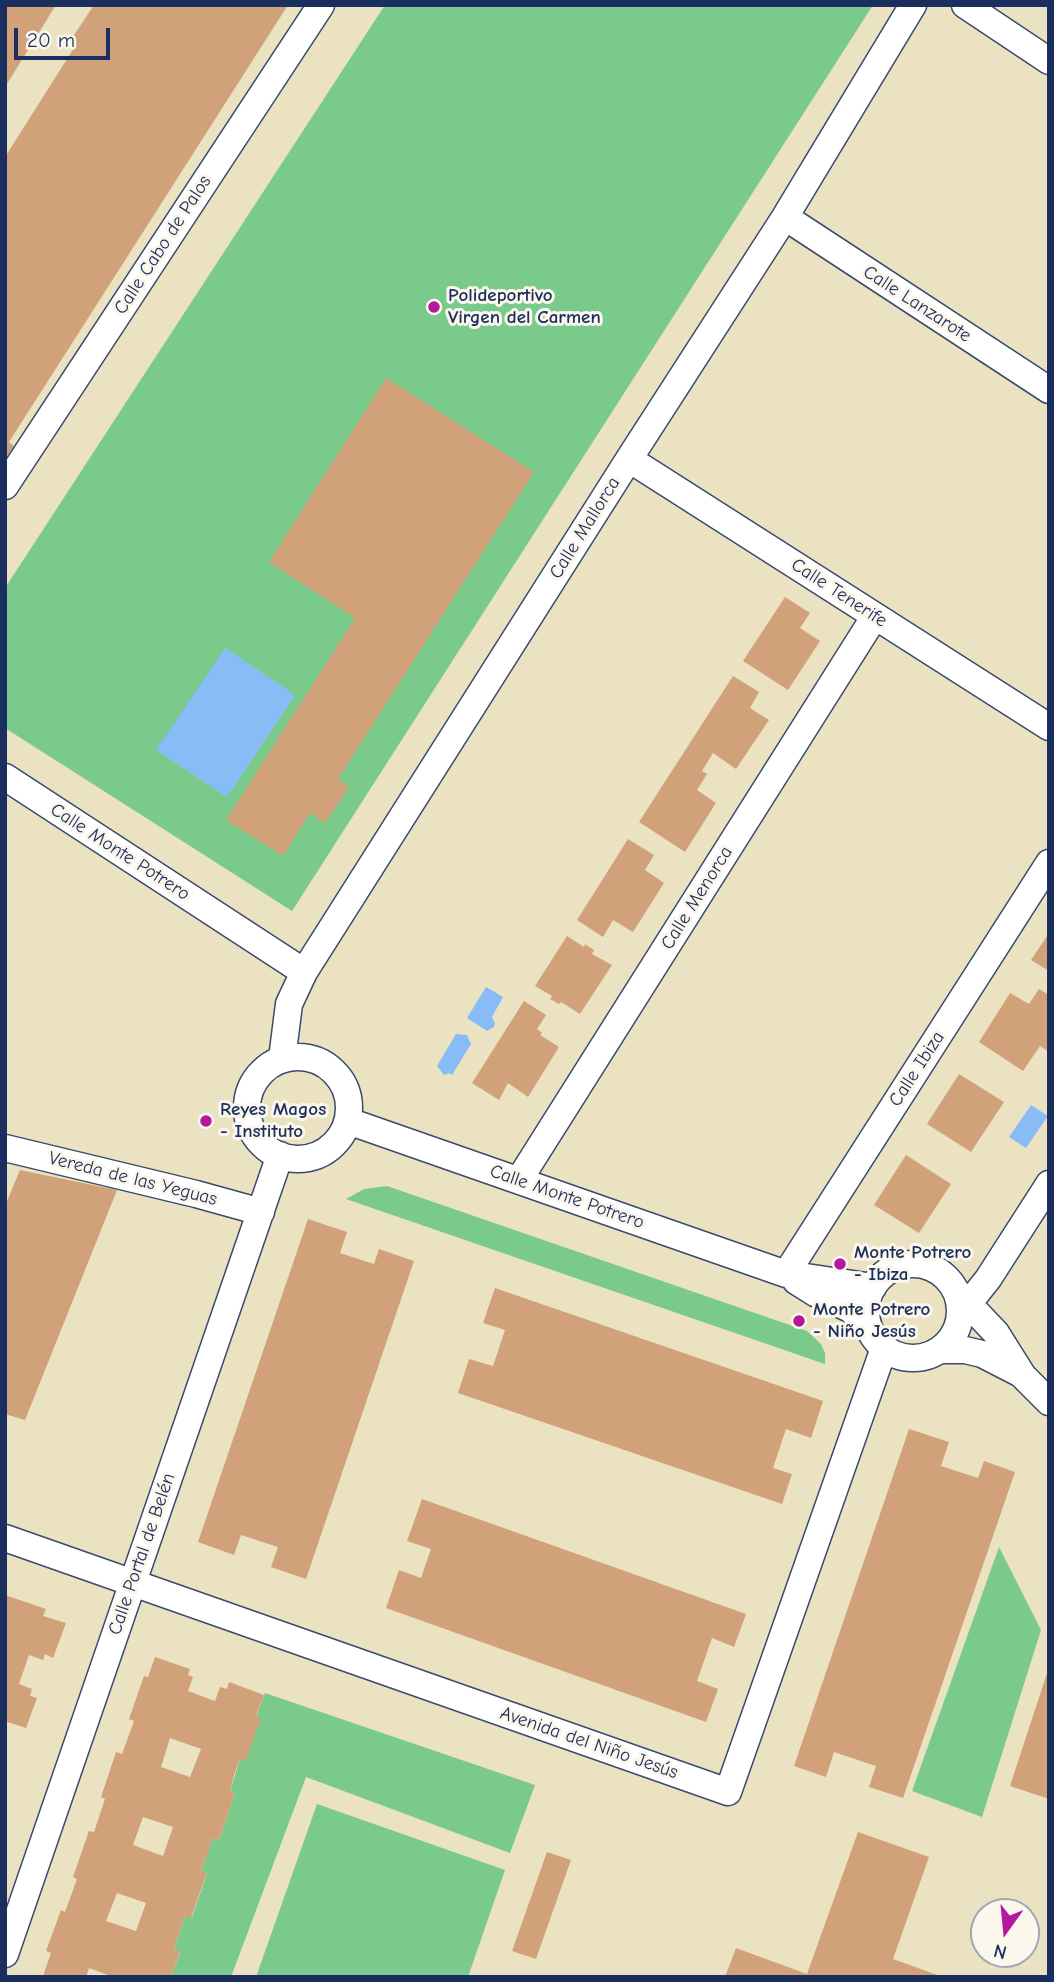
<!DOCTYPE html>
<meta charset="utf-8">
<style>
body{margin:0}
#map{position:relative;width:1054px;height:1982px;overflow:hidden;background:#eae2c0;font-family:"Comic Neue",sans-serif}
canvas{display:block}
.frame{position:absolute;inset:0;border:7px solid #1b2f5e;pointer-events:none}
.north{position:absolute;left:970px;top:1898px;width:70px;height:70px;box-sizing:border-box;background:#fbf7ec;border:2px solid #a1a7b3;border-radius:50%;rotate:195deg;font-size:19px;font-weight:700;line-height:28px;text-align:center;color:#1b2f5e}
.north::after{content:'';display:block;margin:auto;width:24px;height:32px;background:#b5179e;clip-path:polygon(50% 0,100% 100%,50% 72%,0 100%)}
.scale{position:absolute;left:14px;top:28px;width:96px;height:32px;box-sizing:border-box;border:4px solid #1b2f5e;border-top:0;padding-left:9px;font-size:21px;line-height:24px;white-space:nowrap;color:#1b2f5e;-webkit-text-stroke:5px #fbf7ec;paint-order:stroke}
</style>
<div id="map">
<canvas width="1054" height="1982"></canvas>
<div class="frame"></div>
<div class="north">N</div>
<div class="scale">20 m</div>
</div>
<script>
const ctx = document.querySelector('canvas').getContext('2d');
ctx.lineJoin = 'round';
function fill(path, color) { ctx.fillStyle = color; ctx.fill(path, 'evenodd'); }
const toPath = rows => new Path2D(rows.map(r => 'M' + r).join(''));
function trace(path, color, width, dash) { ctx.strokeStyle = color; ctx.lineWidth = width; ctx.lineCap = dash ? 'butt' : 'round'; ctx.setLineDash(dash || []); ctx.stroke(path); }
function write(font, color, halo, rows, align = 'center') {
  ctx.font = font + ' "Comic Neue",sans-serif'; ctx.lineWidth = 6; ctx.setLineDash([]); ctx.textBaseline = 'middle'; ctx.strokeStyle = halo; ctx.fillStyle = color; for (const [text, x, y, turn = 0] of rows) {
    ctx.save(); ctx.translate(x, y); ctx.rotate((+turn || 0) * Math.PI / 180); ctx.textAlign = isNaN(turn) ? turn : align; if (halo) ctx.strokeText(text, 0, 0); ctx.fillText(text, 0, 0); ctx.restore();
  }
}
const green = toPath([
 [385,5,873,5,292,911,5,728,5,588],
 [387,1186,807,1331,821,1344,825,1353,825,1364,346,1199,364,1189],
 [999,1547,1041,1630,982,1817,912,1791],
 [265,1693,535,1785,510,1853,306,1777,231,1977,171,1977,180,1952,174,1949,185,1916,192,1917,207,1874,201,1871,213,1838,219,1840,235,1793,230,1791,240,1759],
 [317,1804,505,1870,468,1977,256,1977]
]);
const water = toPath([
 [225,648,295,695,227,797,156,750],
 [486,987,503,997,492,1017,495,1023,494,1027,487,1031,467,1018],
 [456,1034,467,1035,471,1044,452,1075,449,1073,444,1075,437,1066],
 [1031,1105,1048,1116,1026,1148,1009,1137]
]);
const building = toPath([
 [5,5,56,5,5,87],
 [94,5,288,5,9,442,14,446,5,459,5,157,74,48,68,44],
 [386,378,534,472,338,779,349,787,325,823,310,813,283,856,226,820,355,618,269,562],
 [785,597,810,613,800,628,820,641,788,690,743,661],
 [733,676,759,692,750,708,769,720,736,769,713,753,702,771,707,774,697,790,716,803,685,852,639,822],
 [628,839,654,855,645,870,664,883,633,932,613,920,603,937,577,920],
 [1049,933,1049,971,1031,960],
 [567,936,584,947,585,944,594,950,592,954,612,965,580,1014,561,1002,559,1004,550,999,552,996,535,986],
 [1039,989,1049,995,1049,1052,1040,1046,1023,1071,979,1042,1010,993,1029,1004],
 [524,1001,546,1015,537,1029,542,1033,540,1035,559,1047,528,1097,508,1083,499,1100,472,1083],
 [959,1074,1004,1102,971,1152,927,1124],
 [906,1155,951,1184,919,1233,874,1205],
 [20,1170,117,1190,25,1420,5,1414,5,1206],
 [308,1219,347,1232,340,1253,374,1264,379,1249,414,1261,306,1579,271,1567,278,1547,241,1535,234,1555,198,1542],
 [495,1288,823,1401,811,1438,786,1429,773,1468,792,1474,782,1504,458,1393,469,1359,493,1366,505,1330,483,1323],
 [909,1429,949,1442,941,1466,978,1478,984,1461,1015,1472,903,1798,869,1787,876,1766,834,1752,826,1777,794,1766],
 [422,1499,746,1614,734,1647,712,1638,697,1681,718,1689,706,1722,386,1608,399,1570,421,1578,431,1549,407,1541],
 [5,1595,46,1609,43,1616,66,1623,53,1658,45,1654,43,1660,29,1655,19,1684,32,1689,30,1696,37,1698,26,1728,5,1721],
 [155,1657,190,1669,188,1675,193,1677,188,1691,215,1701,220,1687,227,1689,229,1682,264,1695,256,1716,261,1718,246,1761,240,1759,234,1775,230,1791,235,1793,219,1840,213,1838,201,1871,207,1873,191,1918,185,1916,174,1949,180,1951,171,1977,113,1977,89,1968,86,1977,43,1976,51,1953,46,1951,61,1910,65,1912,77,1879,73,1877,89,1831,94,1832,105,1799,101,1797,116,1752,122,1754,134,1721,129,1719,144,1676,148,1677],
 [170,1738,201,1749,190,1777,161,1767],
 [143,1817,173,1827,163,1856,133,1845],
 [117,1893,146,1903,136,1931,106,1921],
 [1048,1670,1049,1670,1049,1799,1010,1786],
 [858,1832,929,1857,893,1959,943,1977,725,1977,736,1948,807,1974],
 [547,1852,571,1860,536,1959,512,1951]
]);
const street = toPath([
 [965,5,1049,61],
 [785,217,1049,390],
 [629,459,1049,727],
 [5,486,321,5],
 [5,777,304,972],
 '247 1108a51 51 0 1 1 102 0a51 51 0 1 1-102 0Z',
 [282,1059,289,1004,304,972,629,459,785,217,913,5],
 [348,1121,786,1274,873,1287],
 [5,1148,196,1194,261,1212],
 [519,1180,875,616],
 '866 1311a47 47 0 1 1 94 0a47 47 0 1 1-94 0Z',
 [786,1274,1049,863],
 [796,1281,815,1293,850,1309,868,1325],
 [958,1293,996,1333,1023,1376,1049,1402],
 [968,1304,988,1279,1049,1184],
 [940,1350,965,1350,982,1354,1021,1374],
 [5,1538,728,1792,884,1348],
 [5,1954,280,1155]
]);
const markers = [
 [434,307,7,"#b5179e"],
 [206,1121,7,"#b5179e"],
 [840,1264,7,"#b5179e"],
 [799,1321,7,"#b5179e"]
];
const streetNames = [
 ["Calle Cabo de Palos",163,245,-57],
 ["Calle Lanzarote",917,304,33],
 ["Calle Mallorca",585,528,-58],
 ["Calle Tenerife",839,593,33],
 ["Calle Monte Potrero",120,852,33],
 ["Calle Menorca",697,898,-58],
 ["Calle Ibiza",917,1069,-57],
 ["Vereda de las Yeguas",133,1179,14],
 ["Calle Monte Potrero",567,1197,19],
 ["Calle Portal de Belén",142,1554,-71],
 ["Avenida del Niño Jesús",589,1743,19]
];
const poiNames = [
 ["Polideportivo",448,296],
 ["Virgen del Carmen",448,318],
 ["Reyes Magos",220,1110],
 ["- Instituto",220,1132],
 ["Monte Potrero",854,1253],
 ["- Ibiza",854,1275],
 ["Monte Potrero",813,1310],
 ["- Niño Jesús",813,1332]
];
fill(green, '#7aca8b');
fill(water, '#87bcf6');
fill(building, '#d1a27a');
trace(street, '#3a4a6d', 29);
trace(street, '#fff', 26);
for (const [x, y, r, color] of markers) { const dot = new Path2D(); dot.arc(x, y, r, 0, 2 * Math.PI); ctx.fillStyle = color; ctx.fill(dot); trace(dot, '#fbf7ec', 2.5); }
write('19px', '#1b2f5e', '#fbf7ec', streetNames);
write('bold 19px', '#1b2f5e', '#fbf7ec', poiNames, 'left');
</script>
